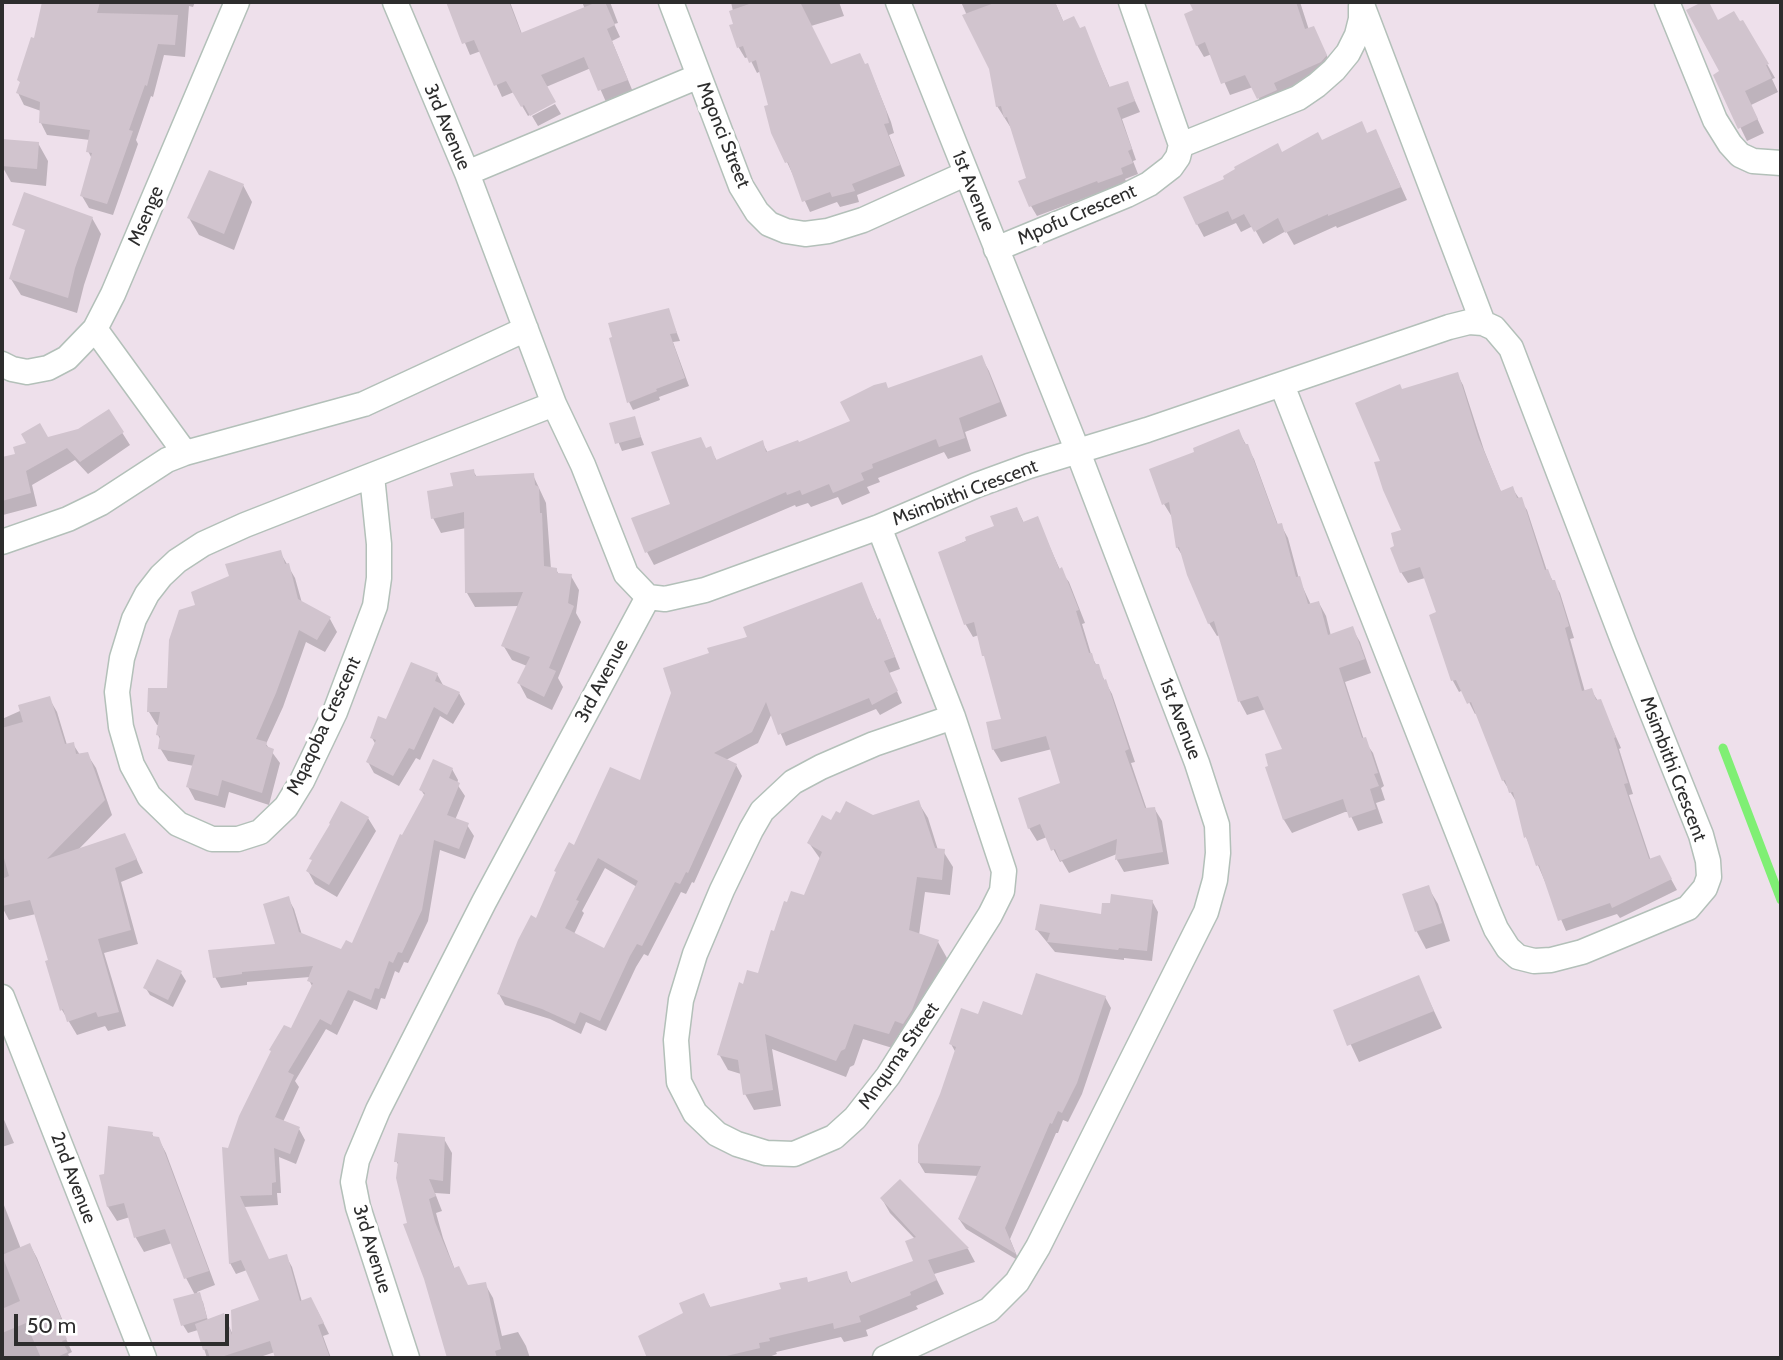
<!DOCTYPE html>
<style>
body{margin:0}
#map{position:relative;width:1783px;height:1360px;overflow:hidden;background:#eee0eb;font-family:Cabin,sans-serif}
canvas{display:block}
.frame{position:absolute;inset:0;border:4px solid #2d2d2d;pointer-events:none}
.scale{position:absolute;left:14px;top:1314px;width:215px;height:32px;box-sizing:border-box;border:4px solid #2d2d2d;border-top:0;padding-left:9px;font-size:21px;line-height:24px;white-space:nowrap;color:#2d2d2d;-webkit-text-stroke:5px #fff;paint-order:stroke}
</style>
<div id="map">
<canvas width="1783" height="1360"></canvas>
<div class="frame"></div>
<div class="scale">50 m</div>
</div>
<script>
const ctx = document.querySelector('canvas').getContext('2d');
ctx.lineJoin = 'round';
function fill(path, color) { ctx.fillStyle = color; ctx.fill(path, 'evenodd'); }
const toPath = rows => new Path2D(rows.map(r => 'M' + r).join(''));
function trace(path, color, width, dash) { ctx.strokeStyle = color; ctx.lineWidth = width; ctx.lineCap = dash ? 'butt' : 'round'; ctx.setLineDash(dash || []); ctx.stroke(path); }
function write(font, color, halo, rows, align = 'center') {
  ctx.font = font + ' Cabin,sans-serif'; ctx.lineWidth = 7; ctx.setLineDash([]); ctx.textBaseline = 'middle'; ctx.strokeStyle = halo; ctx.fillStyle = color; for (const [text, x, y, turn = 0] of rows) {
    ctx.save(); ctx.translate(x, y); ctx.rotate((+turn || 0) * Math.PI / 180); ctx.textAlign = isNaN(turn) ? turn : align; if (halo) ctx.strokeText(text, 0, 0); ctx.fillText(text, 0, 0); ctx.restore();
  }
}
const shadow = toPath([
 [44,2,195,2,193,7,189,6,185,57,164,55,153,97,151,96,136,140,138,144,113,215,89,208,82,196,92,159,88,151,90,140,47,135,41,123,41,111,24,105,18,93,21,84,19,80,35,40],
 [448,2,510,2,522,34,585,9,582,2,610,2,618,23,614,24,620,37,612,41,633,92,606,102,591,68,546,87,553,101,528,116,514,92,502,97,481,51,470,55],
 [731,2,839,2,844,16,811,26,831,66,868,65,891,122,894,133,889,135,905,176,857,195,859,202,840,207,837,202,810,212,787,162,761,71,757,73,749,57,745,58,739,48,731,26,736,25],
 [961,2,1055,2,1064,23,1080,30,1084,28,1110,88,1127,83,1140,112,1122,119,1136,160,1133,161,1138,174,1125,179,1128,185,1106,193,1104,191,1037,216,1031,206,1028,179,1011,128,997,106,991,69],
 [1191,2,1300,2,1309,30,1313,28,1333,68,1265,110,1253,87,1230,95,1212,54,1204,57,1197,45,1195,11],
 [1707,2,1718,22,1743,22,1775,78,1772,79,1778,92,1751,105,1764,133,1747,141,1715,75,1722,72,1689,11],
 [555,104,561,114,538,126,532,116],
 [1376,131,1407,200,1337,228,1336,226,1294,245,1286,231,1263,244,1253,226,1241,232,1236,223,1204,237,1197,224,1282,154],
 [3,141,38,143,48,161,46,186,11,182,2,166],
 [243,185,252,202,234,250,199,235,189,218],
 [92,218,101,234,84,285,77,313,21,295,11,279],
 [668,310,680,341,673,342,689,386,659,397,660,400,633,410,629,402],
 [981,357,989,371,1007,416,965,432,971,451,948,459,944,452,878,478,880,482,867,487,870,493,842,505,838,497,811,507,808,503,796,507,795,505,654,565,647,552,672,505,707,450,710,448,717,461,762,442,768,453,799,444,852,422,888,390],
 [1457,374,1463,385,1484,450,1501,492,1512,488,1527,510,1547,571,1560,593,1574,638,1570,639,1585,692,1591,690,1598,701,1600,701,1621,748,1619,749,1633,794,1629,795,1651,861,1659,857,1677,890,1620,918,1617,914,1566,931,1526,837,1517,803,1503,780,1477,713,1475,714,1463,690,1459,692,1453,681,1438,613,1425,578,1408,583,1401,572,1404,531,1382,462,1402,391],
 [109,412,130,445,88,474,75,460,32,485,37,506,3,515,2,459,17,455,47,439,79,431],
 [634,418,644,445,622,451,611,424],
 [1239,432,1254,459,1278,525,1281,525,1288,538,1299,579,1311,605,1319,603,1326,616,1331,636,1352,628,1360,642,1371,673,1345,682,1364,740,1373,753,1384,786,1381,788,1385,800,1376,803,1383,823,1358,831,1349,812,1345,812,1292,833,1284,820,1267,768,1285,750,1266,709,1247,715,1240,702,1220,635,1217,636,1209,623,1185,560,1177,547,1172,517,1164,504,1196,453],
 [473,471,477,477,533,475,546,503,551,569,556,569,559,575,571,576,579,590,576,613,581,622,558,678,563,687,552,710,527,698,519,683,527,666,512,660,503,645,519,606,475,607,467,593,466,528,441,533,433,518,455,487],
 [1017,509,1024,523,1037,518,1060,570,1069,582,1085,623,1082,624,1092,657,1112,694,1135,762,1131,763,1147,810,1154,808,1162,821,1169,864,1124,872,1117,860,1117,854,1069,873,1062,861,1060,862,1047,837,1037,841,1029,828,1062,784,1052,749,1001,762,993,749,1003,720,979,635,973,637,966,625,940,553,996,527],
 [280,552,295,578,302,603,330,619,337,632,325,652,306,642,283,707,266,744,280,763,269,805,229,792,225,808,195,800,188,787,194,766,168,761,160,748,161,741,158,735,160,725,157,725,149,712,169,690,197,606,232,577],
 [861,584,878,621,885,631,900,669,889,673,902,703,880,715,876,709,786,746,772,713,758,743,726,760,736,765,742,776,694,883,692,882,686,894,681,892,648,956,644,954,636,967,606,1031,586,1022,581,1034,550,1019,505,1005,499,994,575,848,641,782,711,654],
 [605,868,637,887,605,950,574,934,584,913,582,911],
 [437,674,443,685,459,693,465,704,453,724,440,716,420,760,416,758,399,786,374,773,368,762,376,745,372,738],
 [49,698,57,712,67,745,73,744,80,755,87,754,96,768,112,815,77,851,132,849,143,873,121,882,138,944,104,953,126,1026,108,1031,105,1026,77,1035,62,1010,47,962,50,961,36,914,9,920,2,907,2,719],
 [452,769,458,780,457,784,465,796,455,820,467,825,474,836,465,859,440,850,428,921,408,963,404,962,399,973,395,971,385,999,381,998,377,1010,354,1000,337,1035,326,1029,295,1081,299,1087,283,1122,299,1129,305,1140,296,1164,279,1157,281,1193,277,1193,278,1205,244,1207,269,1261,286,1256,292,1267,302,1302,317,1310,329,1334,323,1336,331,1358,277,1358,275,1352,257,1358,207,1358,198,1330,188,1333,183,1325,195,1295,186,1278,172,1243,144,1252,136,1238,130,1217,117,1221,108,1207,101,1177,105,1175,152,1134,154,1138,158,1138,166,1153,215,1285,197,1292,203,1302,208,1321,224,1315,233,1335,262,1301,247,1270,236,1274,230,1263,229,1150,313,988,309,980,310,977,247,982,247,985,221,988,215,977,277,946,288,898,294,909,302,935,342,951,353,946,425,796,421,790],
 [918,802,928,818,938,850,943,851,953,867,950,895,925,892,919,935,938,942,947,958,921,1026,899,1050,863,1039,854,1065,850,1067,846,1077,772,1049,781,1106,754,1110,745,1094,741,1074,728,1070,719,1054,744,986,759,976,775,933,805,897,821,860,809,843,832,823,872,817],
 [368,818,376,831,337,897,315,884,308,871],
 [1428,887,1438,904,1450,941,1426,949,1417,932,1404,895],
 [1152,901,1158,912,1152,961,1124,958,1124,960,1055,952,1037,930,1103,916],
 [181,973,186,981,173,1007,150,995,145,987],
 [1418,977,1442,1028,1359,1062,1335,1011],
 [1105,997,1111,1008,1082,1094,1068,1122,1063,1120,1058,1133,1056,1133,1010,1239,1019,1261,966,1229,959,1219,979,1176,925,1173,919,1163,956,1053,951,1044,979,1016,1023,1018],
 [2,1115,14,1143,2,1147],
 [444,1139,452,1153,450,1194,435,1193,442,1211,436,1213,443,1238,455,1270,468,1287,485,1284,493,1298,502,1336,518,1332,526,1346,530,1358,448,1358,410,1225,399,1166,396,1161],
 [900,1181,968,1249,975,1262,934,1274,944,1294,916,1306,918,1309,866,1330,868,1336,844,1342,841,1337,776,1352,777,1354,766,1358,649,1358,640,1336,685,1314,703,1295,711,1308,846,1274,852,1284,915,1262,915,1239,890,1213,882,1199],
 [2,1200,21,1249,30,1245,37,1258,67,1331,63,1332,72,1352,68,1354,70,1358,2,1358]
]);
const stream = toPath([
 [1723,748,1781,900]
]);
const building = toPath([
 [42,2,100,2,97,13,178,15,175,45,158,44,147,86,145,85,129,130,133,131,107,204,80,196,92,153,86,152,90,130,39,123,40,102,16,93,20,82,17,80,31,37,34,38],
 [446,2,509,2,521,33,597,2,605,2,615,25,607,29,628,80,598,91,584,57,541,75,556,102,530,116,524,105,521,107,506,81,494,86,474,40,462,44],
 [755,2,800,2,831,64,860,53,865,64,868,63,886,110,889,123,884,124,900,165,852,184,855,191,832,197,830,192,802,202,788,162,785,163,771,133,764,106,768,105,756,60,749,63,743,46,737,48,729,25,733,24,729,11],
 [997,2,1055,2,1063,21,1074,16,1080,28,1085,26,1109,87,1128,81,1135,101,1117,108,1132,149,1128,151,1133,163,1121,168,1123,174,1098,183,1097,181,1029,207,1018,181,1026,178,1007,117,1004,118,1001,106,996,107,989,69,962,15],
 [1189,2,1296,2,1305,29,1314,26,1327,55,1321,62,1274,83,1277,90,1257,99,1245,75,1221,84,1205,42,1196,46,1184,14,1193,10],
 [1702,2,1709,2,1718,20,1734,11,1740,21,1743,20,1769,64,1766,65,1772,78,1745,91,1758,119,1738,129,1713,75,1719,71,1686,10],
 [1362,121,1367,133,1376,129,1401,187,1328,216,1328,214,1285,233,1278,218,1254,232,1244,214,1232,220,1228,211,1196,225,1183,197,1224,179,1223,176,1235,169,1234,167,1278,143,1282,152,1318,132,1322,140],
 [2,139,39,142,37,169,2,166],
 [209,170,244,184,224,234,187,218],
 [24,192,93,217,75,268,68,298,9,279,25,230,12,225],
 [669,308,677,333,670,334,685,378,656,389,657,391,627,403,609,338,612,337,608,323],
 [982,355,1000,402,959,418,965,438,939,447,936,439,872,464,873,468,861,473,864,480,833,493,829,484,802,495,800,490,787,495,786,492,645,553,631,518,670,504,651,452,701,437,706,448,711,446,716,460,763,440,766,452,798,440,799,442,850,421,840,402,874,385,886,382,888,388],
 [1458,372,1478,437,1501,491,1513,486,1517,498,1522,497,1545,570,1548,569,1552,580,1555,580,1569,626,1565,628,1582,691,1592,688,1596,700,1601,699,1616,737,1614,738,1628,783,1624,784,1649,859,1660,855,1672,879,1612,908,1610,903,1558,921,1539,865,1536,866,1526,837,1524,838,1513,792,1509,793,1505,780,1502,781,1471,702,1467,704,1456,680,1451,681,1429,615,1436,612,1420,567,1400,573,1390,548,1394,546,1391,533,1401,530,1383,490,1374,462,1380,461,1355,403,1400,384,1402,389],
 [109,409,124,432,80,462,67,448,26,471,31,493,2,501,2,457,15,454,13,447,26,443,21,434,40,423,48,437,78,429],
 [635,416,641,437,615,444,609,423],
 [1239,429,1245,444,1248,444,1277,524,1282,523,1296,577,1300,576,1308,604,1319,601,1328,635,1353,626,1365,659,1339,668,1362,738,1366,737,1378,773,1374,774,1379,786,1370,789,1376,809,1349,818,1343,799,1283,820,1265,767,1268,766,1265,754,1282,749,1258,696,1238,702,1214,621,1208,624,1187,575,1179,547,1176,548,1169,502,1162,505,1149,469,1194,452,1193,448],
 [474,469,475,476,534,473,535,485,539,487,540,513,542,513,544,566,557,568,557,573,572,574,568,603,574,606,549,668,556,671,544,697,517,683,530,657,501,646,523,592,465,593,464,512,431,519,427,491,453,486,450,473],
 [1017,507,1023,522,1038,516,1059,569,1062,567,1079,610,1076,611,1089,653,1092,653,1095,664,1099,664,1104,680,1106,679,1129,749,1125,751,1145,808,1155,807,1163,852,1115,860,1117,839,1060,861,1055,849,1051,851,1040,824,1028,829,1018,798,1060,783,1046,736,992,750,986,722,1001,719,984,656,982,656,974,622,964,625,938,552,966,541,965,537,994,526,990,516],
 [281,550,285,564,289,563,298,599,331,617,317,640,299,630,276,693,256,739,267,742,266,746,274,749,262,793,222,780,218,796,186,787,195,755,158,749,160,736,156,735,160,712,147,712,148,688,167,688,169,640,179,610,195,605,191,592,229,576,225,564],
 [862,582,877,620,880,618,895,657,884,661,898,691,872,705,869,698,778,735,766,702,752,732,714,753,737,764,688,873,686,872,680,884,675,882,642,946,637,944,630,956,600,1021,580,1012,575,1024,542,1009,497,994,518,940,531,915,536,918,556,872,554,871,569,842,574,845,610,767,640,780,671,693,663,668,709,653,707,648,747,637,743,627],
 [598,858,638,881,604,948,565,928,579,901,576,900],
 [411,662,438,673,435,681,460,692,447,715,434,707,414,750,409,748,393,776,366,762,376,740,370,738,378,716,386,719],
 [50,696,65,744,74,742,76,754,88,752,105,800,47,859,125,833,137,859,115,868,131,930,98,939,119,1012,98,1017,96,1012,67,1022,63,1009,60,1011,45,961,48,960,30,900,2,906,2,879,9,876,2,851,2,728,23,722,18,705],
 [433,759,453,768,449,778,460,783,447,815,469,823,459,849,434,840,422,910,402,953,398,952,393,963,389,961,379,989,375,988,371,1000,348,990,331,1025,320,1019,288,1072,294,1075,275,1117,300,1127,290,1154,274,1148,276,1182,272,1183,272,1195,240,1196,269,1259,287,1254,300,1301,311,1297,324,1323,318,1325,330,1358,275,1358,270,1341,218,1358,210,1358,207,1349,203,1350,195,1324,224,1313,232,1335,231,1310,259,1300,241,1260,229,1264,222,1147,228,1148,239,1116,271,1051,269,1050,284,1025,291,1028,313,983,307,981,313,966,242,972,242,974,213,978,208,950,275,944,263,904,289,896,299,932,341,949,346,940,352,943,400,834,402,835,425,793,419,790],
 [919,800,935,848,945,849,942,880,917,877,909,930,939,940,912,1010,903,1024,895,1021,889,1034,854,1024,845,1049,841,1051,836,1061,765,1034,773,1090,743,1095,738,1060,717,1055,739,982,743,984,747,970,758,973,771,930,774,931,784,901,787,902,791,891,804,895,822,852,807,843,822,815,831,820,836,811,840,813,846,801,873,815],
 [341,801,369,817,329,885,306,871,312,860,309,859,330,824,329,823],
 [1429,885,1442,923,1415,932,1402,894],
 [1111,894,1153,900,1147,951,1119,948,1118,950,1047,942,1050,933,1035,930,1040,904,1101,914,1102,903,1110,903],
 [157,959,182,971,168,1000,143,988],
 [1036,973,1106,996,1077,1083,1062,1113,1058,1111,1052,1124,1050,1123,1005,1228,1016,1254,958,1219,981,1166,918,1163,918,1145,940,1094,956,1047,949,1044,961,1008,978,1014,983,1001,1022,1015],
 [1419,975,1434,1011,1347,1046,1333,1010],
 [108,1126,153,1132,152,1136,159,1137,209,1271,184,1279,165,1229,134,1238,124,1203,107,1207,99,1175,104,1174],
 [398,1133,445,1137,443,1181,429,1179,436,1196,429,1199,435,1222,454,1268,459,1266,468,1285,486,1282,501,1349,495,1351,497,1358,447,1358,424,1279,403,1224,407,1223,396,1178,398,1162,394,1162],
 [900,1179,969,1248,928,1260,937,1280,910,1292,911,1295,859,1316,861,1322,834,1329,833,1323,769,1338,770,1341,759,1343,760,1348,718,1358,647,1358,638,1336,683,1313,679,1303,704,1293,710,1307,781,1289,779,1283,807,1277,808,1282,847,1271,850,1283,913,1261,905,1241,916,1237,880,1198],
 [30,1243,61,1318,58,1320,67,1339,62,1341,68,1352,55,1358,41,1358,26,1323,2,1333,2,1309,20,1301,2,1255],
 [200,1292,207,1318,181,1326,173,1299]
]);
const minor = toPath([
 [395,2,467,173,554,404,583,465,626,574,648,597],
 [671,2,741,186,757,212,769,224,786,231,805,234,828,231,863,220,965,174],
 [1361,2,1483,323],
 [1667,2,1715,120,1730,144,1740,155,1753,161,1781,163],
 [1181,145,1298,98,1317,85,1334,70,1348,53,1357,35,1361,19,1361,6],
 [467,173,699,76],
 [996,249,1127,195,1149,184,1171,167,1178,157,1181,145,1131,2],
 [95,329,185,453],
 [2,364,12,369,27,372,48,368,67,358,95,329,113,294,237,2],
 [372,476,379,544,379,578,375,606,335,712,302,781,286,807,260,832,238,839,212,839,178,824,149,796,132,765,121,727,117,692,122,658,134,619,147,594,161,576,177,561,203,544,245,525,554,404],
 [879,527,953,717],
 [2,542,68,519,101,503,167,460,185,453,364,404,526,329],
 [648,597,665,599,705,590,879,527,977,485,1029,466,1147,430,1449,327,1469,322,1483,323,1494,328,1511,348,1624,643,1701,835,1708,861,1709,877,1705,888,1688,908,1582,952,1551,960,1534,961,1518,957,1508,948,1496,929,1488,910,1282,385],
 [953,717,1004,871,1002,891,990,915,888,1076,855,1118,834,1137,794,1154,766,1153,737,1144,717,1134,695,1113,679,1082,676,1040,681,1000,695,954,722,890,751,830,762,811,793,782,821,767,874,744,953,717],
 [2,997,144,1358],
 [407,1358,358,1207,353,1182,357,1160,378,1110,484,902,648,597],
 [885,1358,989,1310,1017,1282,1038,1247,1206,912,1215,880,1218,853,1217,825,1197,763,1078,452,898,2]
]);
const streetNames = [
 ["3rd Avenue",447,127,67],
 ["Mqonci Street",723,135,68],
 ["1st Avenue",973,191,68],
 ["Mpofu Crescent",1077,215,-23],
 ["Msenge",146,216,-67],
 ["Msimbithi Crescent",965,493,-21],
 ["3rd Avenue",602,681,-62],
 ["1st Avenue",1180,719,69],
 ["Mqaqoba Crescent",324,726,-65],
 ["Msimbithi Crescent",1673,769,69],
 ["Mnquma Street",899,1056,-55],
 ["2nd Avenue",73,1178,69],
 ["3rd Avenue",372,1249,73]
];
fill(shadow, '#0003');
trace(stream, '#7fef74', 9);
fill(building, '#d1c4ce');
trace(minor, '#b3c0b9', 27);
trace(minor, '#fff', 24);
write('19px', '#2d2d2d', '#fff', streetNames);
</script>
